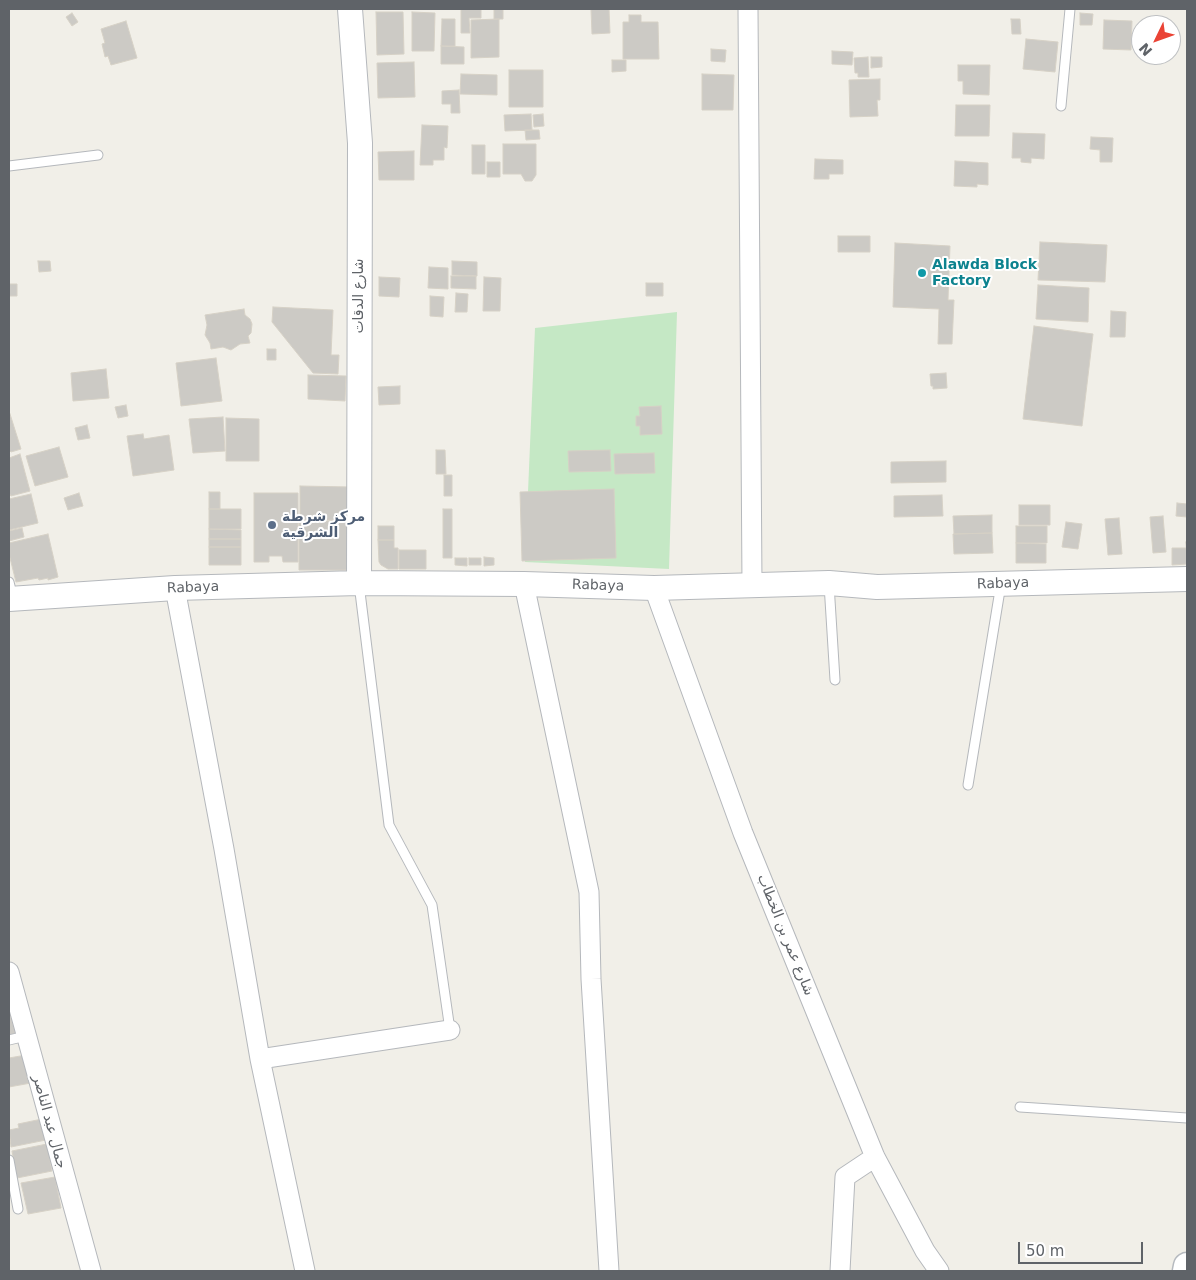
<!DOCTYPE html>
<meta charset="utf-8">
<style>
body{margin:0}
#map{position:relative;width:1196px;height:1280px;overflow:hidden;background:#f1efe8;font-family:"DejaVu Sans",sans-serif}
canvas{display:block}
.frame{position:absolute;inset:0;border:10px solid #5f6368;pointer-events:none}
.north{position:absolute;left:1131px;top:15px;width:50px;height:50px;box-sizing:border-box;background:#fff;border:1px solid #bfc1c3;border-radius:50%;rotate:228deg;font-size:14px;font-weight:700;line-height:20px;text-align:center;color:#5f6368}
.north::after{content:'';display:block;margin:auto;width:18px;height:22px;background:#ea4335;clip-path:polygon(50% 0,100% 100%,50% 72%,0 100%)}
.scale{position:absolute;left:1018px;top:1242px;width:125px;height:22px;box-sizing:border-box;border:2px solid #5f6368;border-top:0;padding-left:6px;font-size:15px;line-height:18px;white-space:nowrap;color:#5f6368;-webkit-text-stroke:4px #fff;paint-order:stroke}
</style>
<div id="map">
<canvas width="1196" height="1280"></canvas>
<div class="frame"></div>
<div class="north">N</div>
<div class="scale">50 m</div>
</div>
<script>
const ctx = document.querySelector('canvas').getContext('2d');
ctx.lineJoin = 'round';
function fill(path, color) { ctx.fillStyle = color; ctx.fill(path, 'evenodd'); }
const toPath = rows => new Path2D(rows.map(r => 'M' + r).join(''));
function trace(path, color, width, dash) { ctx.strokeStyle = color; ctx.lineWidth = width; ctx.lineCap = dash ? 'butt' : 'round'; ctx.setLineDash(dash || []); ctx.stroke(path); }
function write(font, color, halo, rows, align = 'center') {
  ctx.font = font + ' "DejaVu Sans",Cairo,sans-serif'; ctx.lineWidth = 4; ctx.setLineDash([]); ctx.textBaseline = 'middle'; ctx.strokeStyle = halo; ctx.fillStyle = color; for (const [text, x, y, turn = 0] of rows) {
    ctx.save(); ctx.translate(x, y); ctx.rotate((+turn || 0) * Math.PI / 180); ctx.textAlign = isNaN(turn) ? turn : align; if (halo) ctx.strokeText(text, 0, 0); ctx.fillText(text, 0, 0); ctx.restore();
  }
}
const green = toPath([
 [677,312,669,569,525,562,535,328]
]);
const building = toPath([
 [461,9,481,9,481,18,469,18,470,33,461,33,461,9],
 [494,9,503,9,503,19,494,19,494,9],
 [591,9,609,9,610,33,592,34,591,9],
 [376,12,403,12,404,54,377,55,376,12],
 [412,12,435,13,434,51,412,51,412,12],
 [72,13,78,22,72,26,66,17,72,13],
 [1080,13,1093,14,1092,25,1080,25,1080,13],
 [629,15,641,15,641,22,658,22,659,59,623,59,623,22,629,22,629,15],
 [442,19,455,19,455,46,441,46,442,19],
 [499,19,499,57,471,58,471,20,499,19],
 [1011,19,1020,19,1021,34,1012,34,1011,19],
 [1104,20,1132,21,1131,50,1103,49,1104,20],
 [126,21,137,58,111,65,108,56,105,57,102,44,105,43,101,29,126,21],
 [1026,39,1058,42,1055,72,1023,69,1026,39],
 [441,46,464,47,464,64,441,64,441,46],
 [711,49,726,50,725,62,711,61,711,49],
 [832,51,853,52,852,65,832,64,832,51],
 [868,57,869,77,858,77,858,73,855,73,854,58,868,57],
 [871,57,882,57,882,67,871,68,871,57],
 [612,60,626,60,626,71,612,72,612,60],
 [414,62,415,97,378,98,377,63,414,62],
 [958,65,990,65,989,95,963,94,963,81,958,81,958,65],
 [509,70,543,70,543,107,509,107,509,70],
 [461,74,497,75,497,95,460,94,461,74],
 [702,74,734,75,733,110,702,110,702,74],
 [880,79,880,100,877,100,878,116,850,117,849,80,880,79],
 [459,90,460,113,451,113,451,104,442,104,442,91,459,90],
 [956,105,990,105,989,136,955,136,956,105],
 [531,114,532,130,505,131,504,115,531,114],
 [543,114,544,126,534,127,533,115,543,114],
 [422,125,448,126,447,148,444,147,444,160,433,160,433,165,420,165,422,125],
 [525,130,539,130,540,139,526,140,525,130],
 [1013,133,1045,134,1044,159,1031,158,1031,163,1021,162,1021,158,1012,158,1013,133],
 [1091,137,1113,138,1112,162,1100,162,1100,150,1090,149,1091,137],
 [503,144,536,144,536,175,532,181,525,181,521,174,503,174,503,144],
 [472,145,485,145,485,174,472,174,472,145],
 [414,151,414,180,379,180,378,152,414,151],
 [815,159,843,160,843,174,829,174,829,179,814,179,815,159],
 [955,161,988,163,988,185,977,184,977,187,954,186,955,161],
 [487,162,500,162,500,177,487,177,487,162],
 [838,236,870,236,870,252,838,252,838,236],
 [1040,242,1107,245,1105,282,1038,280,1040,242],
 [895,243,950,246,948,300,954,300,952,344,938,344,939,309,893,307,895,243],
 [38,261,50,261,51,271,39,272,38,261],
 [452,261,477,262,477,276,452,275,452,261],
 [429,267,448,268,448,289,428,288,429,267],
 [451,276,476,276,476,289,451,288,451,276],
 [379,277,400,278,399,297,379,296,379,277],
 [484,277,501,278,500,311,483,311,484,277],
 [646,283,663,283,663,296,646,296,646,283],
 [9,284,17,284,17,296,9,296,9,284],
 [1038,285,1089,288,1088,322,1036,319,1038,285],
 [456,293,468,294,467,312,455,312,456,293],
 [430,296,444,297,443,317,430,316,430,296],
 [273,307,333,310,331,355,339,355,338,374,313,373,272,322,273,307],
 [244,309,245,315,250,319,252,324,251,333,248,336,250,343,240,344,231,350,223,347,211,349,210,343,205,335,207,325,205,315,244,309],
 [1111,311,1126,312,1125,337,1110,337,1111,311],
 [1034,326,1093,334,1082,426,1023,419,1034,326],
 [267,349,276,349,276,360,267,360,267,349],
 [216,358,222,401,181,406,176,363,216,358],
 [106,369,109,398,73,401,71,373,106,369],
 [946,373,947,388,933,389,933,386,931,386,930,374,946,373],
 [308,375,346,376,345,401,308,399,308,375],
 [400,386,400,404,379,405,378,387,400,386],
 [126,405,128,416,118,418,115,407,126,405],
 [661,406,662,434,640,435,640,426,636,426,636,416,640,416,639,407,661,406],
 [10,414,21,449,11,452,9,450,9,415,10,414],
 [223,417,225,451,193,453,189,419,223,417],
 [226,418,259,419,259,461,226,461,226,418],
 [87,425,90,438,78,440,75,428,87,425],
 [143,434,144,439,169,435,174,470,133,476,127,436,143,434],
 [59,447,68,477,35,486,26,456,59,447],
 [436,450,445,450,446,474,436,474,436,450],
 [610,450,611,471,569,472,568,451,610,450],
 [654,453,655,473,615,474,614,454,654,453],
 [20,454,30,491,11,496,9,493,9,458,20,454],
 [946,461,946,482,891,483,891,462,946,461],
 [444,475,452,475,452,496,444,496,444,475],
 [300,486,351,487,351,520,300,520,300,486],
 [614,489,616,558,522,561,520,492,614,489],
 [209,492,220,492,220,509,209,509,209,492],
 [79,493,83,506,68,510,64,498,79,493],
 [254,493,298,493,298,562,283,562,282,556,269,556,269,562,254,562,254,493],
 [31,494,38,523,9,530,9,499,31,494],
 [942,495,943,516,894,517,894,496,942,495],
 [1177,503,1187,504,1187,517,1176,516,1177,503],
 [1019,505,1050,505,1050,525,1019,525,1019,505],
 [209,509,241,509,241,529,209,529,209,509],
 [443,509,452,509,452,558,443,558,443,509],
 [992,515,992,533,954,534,953,516,992,515],
 [1163,516,1166,552,1153,553,1150,517,1163,516],
 [1119,518,1122,554,1108,555,1105,519,1119,518],
 [299,521,350,521,350,570,299,570,299,521],
 [1066,522,1082,524,1078,549,1062,547,1066,522],
 [378,526,394,526,394,540,378,540,378,526],
 [1016,526,1047,526,1047,543,1016,543,1016,526],
 [22,528,24,537,9,541,9,531,22,528],
 [209,529,241,530,241,539,209,539,209,529],
 [992,533,993,553,954,554,953,534,992,533],
 [48,534,58,577,48,580,48,578,39,580,38,578,16,582,9,554,9,543,48,534],
 [209,539,241,539,241,547,209,547,209,539],
 [378,540,394,540,394,548,398,548,398,569,388,569,381,565,379,562,378,540],
 [1186,542,1187,564,1172,565,1172,548,1187,548,1186,542],
 [1016,543,1046,544,1046,563,1016,563,1016,543],
 [209,547,241,547,241,565,209,565,209,547],
 [399,550,426,550,426,569,399,569,399,550],
 [484,557,494,558,494,565,484,566,484,557],
 [455,558,467,558,467,566,455,565,455,558],
 [469,558,481,558,481,565,469,565,469,558],
 [9,1015,10,1015,16,1035,9,1037,9,1015],
 [26,1055,31,1083,9,1087,9,1058,26,1055],
 [42,1119,46,1140,11,1147,9,1130,19,1128,18,1124,42,1119],
 [47,1144,52,1171,17,1178,12,1151,47,1144],
 [55,1177,61,1208,28,1214,21,1183,55,1177]
]);
const service = toPath([
 [1061,106,1070,9],
 [9,166,98,155],
 [9,582,13,598],
 [359,584,389,825,432,905,450,1030],
 [829,584,835,680],
 [968,785,1001,584],
 [9,1040,26,1036],
 [1020,1107,1187,1118],
 [9,1160,18,1209]
]);
const minor = toPath([
 [748,9,752,585],
 [524,584,589,892,591,979,609,1271],
 [175,588,224,849,260,1059,305,1271],
 [654,588,743,833,875,1157,925,1251,939,1271],
 [9,972,91,1271],
 [260,1059,450,1030],
 [840,1271,845,1177,875,1157]
]);
const tertiary = toPath([
 [350,9,360,143,359,583],
 [9,599,175,588,359,583,524,584,654,588,829,583,877,587,1187,579]
]);
const secondary = toPath([
 [1186,1271,1187,1266]
]);
const markers = [
 [922,273,5,"#0f9aa8"],
 [272,525,5,"#5c6f8a"]
];
const cultureNames = [
 ["Alawda Block",932,265],
 ["Factory",932,281]
];
const streetNames = [
 ["شارع الدقات",359,296,-90],
 ["Rabaya",1003,584,-2],
 ["Rabaya",598,586,2],
 ["Rabaya",193,588,-2],
 ["شارع عمر بن الخطاب",785,935,68],
 ["جمال عبد الناصر",49,1122,75]
];
const serviceNames = [
 ["مركز شرطة",282,517],
 ["الشرقية",282,533]
];
fill(green, '#c5e8c5');
fill(building, '#cccac5');
trace(building, '#d6d1c6', 1);
trace(service, '#b5b8bc', 11);
trace(minor, '#b5b8bc', 21);
trace(tertiary, '#b5b8bc', 26);
trace(secondary, '#b6babf', 29);
trace(service, '#fff', 9);
trace(minor, '#fff', 19);
trace(tertiary, '#fff', 24);
trace(secondary, '#fff', 26);
for (const [x, y, r, color] of markers) { const dot = new Path2D(); dot.arc(x, y, r, 0, 2 * Math.PI); ctx.fillStyle = color; ctx.fill(dot); trace(dot, '#fff', 2); }
write('bold 14px', '#0d838f', '#fff', cultureNames, 'left');
write('14px', '#5f6368', '#fff', streetNames);
write('bold 14px', '#4e5e75', '#fff', serviceNames, 'left');
</script>
